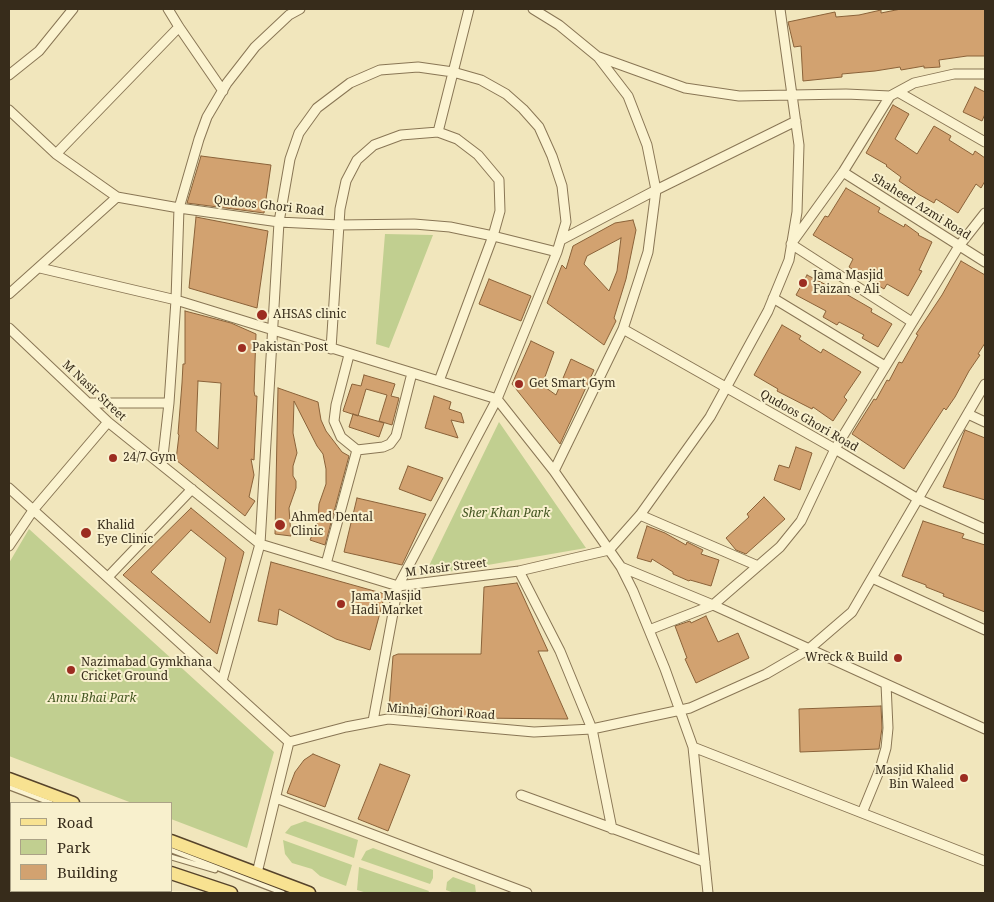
<!DOCTYPE html>
<style>
body{margin:0}
#map{position:relative;width:994px;height:902px;overflow:hidden;background:#f1e6bc;font-family:"Noto Serif",serif}
canvas{display:block}
.frame{position:absolute;inset:0;border:10px solid #372c1b;pointer-events:none}
.legend{position:absolute;left:10px;top:802px;width:162px;height:90px;box-sizing:border-box;background:#f8f0cd;border:1px solid #aba286;margin:0;padding:6px 9px;list-style:none;font-size:15px;color:#372c1b}
.legend li{display:flex;align-items:center;gap:10px;height:25px}
.legend b{width:25px;border:1px solid #aba286}
</style>
<div id="map">
<canvas width="994" height="902"></canvas>
<div class="frame"></div>
<ul class="legend">
<li><b style="height:6px;background:#f8e291"></b>Road</li>
<li><b style="height:14px;background:#c1cf90"></b>Park</li>
<li><b style="height:14px;background:#d2a270"></b>Building</li>
</ul>
</div>
<script>
const ctx = document.querySelector('canvas').getContext('2d');
ctx.lineJoin = 'round';
function fill(path, color) { ctx.fillStyle = color; ctx.fill(path, 'evenodd'); }
const toPath = rows => new Path2D(rows.map(r => 'M' + r).join(''));
function trace(path, color, width, dash) { ctx.strokeStyle = color; ctx.lineWidth = width; ctx.lineCap = dash ? 'butt' : 'round'; ctx.setLineDash(dash || []); ctx.stroke(path); }
function write(font, color, halo, rows, align = 'center') {
  ctx.font = font + ' "Noto Serif",serif'; ctx.lineWidth = 4; ctx.setLineDash([]); ctx.textBaseline = 'middle'; ctx.strokeStyle = halo; ctx.fillStyle = color; for (const [text, x, y, turn = 0] of rows) {
    ctx.save(); ctx.translate(x, y); ctx.rotate((+turn || 0) * Math.PI / 180); ctx.textAlign = isNaN(turn) ? turn : align; if (halo) ctx.strokeText(text, 0, 0); ctx.fillText(text, 0, 0); ctx.restore();
  }
}
const green = toPath([
 [385,234,433,235,389,348,376,344],
 [499,422,586,548,424,576],
 [29,529,274,752,247,848,171,819,171,803,132,803,9,756,9,563],
 [305,821,358,840,354,858,285,833,291,826],
 [283,840,352,865,346,886,320,876,312,869,292,863,285,854],
 [373,848,433,870,433,878,430,884,361,860,366,851],
 [359,867,429,891,428,893,367,893,357,890],
 [453,877,475,885,476,893,454,893,446,890,447,882]
]);
const building = toPath([
 [901,9,985,9,985,56,967,56,939,60,940,67,924,68,924,66,901,70,900,67,875,71,842,74,842,77,803,81,801,46,794,47,788,22,835,12,836,17,859,15,881,10,881,13,901,9],
 [975,87,985,92,985,114,982,121,963,112,975,87],
 [893,105,909,114,895,139,917,154,934,126,951,136,949,140,973,155,975,151,985,158,985,181,981,188,976,184,958,213,936,199,934,203,918,194,899,181,901,177,886,166,887,165,866,153,893,105],
 [201,156,271,165,264,213,187,203,201,156],
 [846,188,880,208,878,212,904,227,905,224,919,234,918,235,932,242,919,270,922,271,908,296,887,284,884,289,849,267,853,259,813,235,825,216,828,217,846,188],
 [196,217,268,231,257,308,189,288,196,217],
 [633,220,636,230,626,279,614,318,616,321,604,345,547,303,562,265,566,269,573,246,615,223,633,220],
 [621,238,617,271,609,291,584,264,587,256,621,238],
 [961,261,985,275,985,343,978,354,980,355,969,371,955,397,946,410,944,408,904,469,852,434,874,399,876,400,887,380,889,381,899,362,902,363,918,335,916,334,942,295,961,261],
 [807,275,838,291,839,290,872,309,871,312,892,324,878,347,862,338,864,335,839,322,837,325,823,317,826,311,796,295,807,275],
 [489,279,531,296,521,321,479,304,489,279],
 [185,311,231,323,256,334,254,391,255,396,257,396,254,460,251,459,254,475,249,497,255,501,245,516,176,460,179,435,178,434,182,383,183,364,185,364,185,311],
 [198,381,221,383,218,449,196,431,198,381],
 [782,325,801,336,799,339,821,353,823,349,861,372,844,397,847,400,833,421,813,407,812,409,777,391,778,389,754,375,782,325],
 [531,341,554,352,542,385,556,395,571,359,594,370,560,444,512,384,531,341],
 [364,375,395,384,391,396,399,398,392,425,379,421,387,395,366,389,358,416,343,411,352,384,361,386,364,375],
 [278,388,318,402,321,420,326,431,342,452,349,456,325,545,310,540,318,521,319,504,326,484,326,469,323,454,317,446,294,401,293,433,297,453,293,466,293,476,296,481,296,488,289,508,291,536,275,534,278,388],
 [434,396,451,402,449,409,461,413,464,423,451,420,458,438,425,428,434,396],
 [353,414,384,423,379,437,349,427,353,414],
 [965,430,985,438,985,500,943,487,965,430],
 [796,447,812,453,800,490,774,480,779,465,789,468,796,447],
 [408,466,443,478,431,501,399,489,408,466],
 [764,497,785,519,746,554,736,550,726,538,749,517,747,514,764,497],
 [357,498,426,514,402,565,344,552,357,498],
 [191,508,244,552,217,654,123,575,191,508],
 [191,530,226,558,210,623,151,572,191,530],
 [923,521,964,534,962,538,985,545,985,612,943,596,944,594,926,587,926,585,902,576,923,521],
 [647,526,665,533,686,545,687,542,703,550,701,554,719,560,711,586,690,580,689,581,673,574,673,572,652,559,651,562,637,558,647,526],
 [271,562,385,594,370,650,336,639,279,609,277,625,258,621,271,562],
 [517,583,548,651,538,651,568,719,477,718,389,709,393,656,398,654,481,654,484,587,517,583],
 [706,616,718,642,738,633,749,658,696,683,685,659,687,658,675,626,690,621,691,623,706,616],
 [881,706,882,728,879,749,800,752,799,709,881,706],
 [313,754,340,765,325,807,287,793,295,772,304,760,313,754],
 [380,764,410,775,388,831,358,819,380,764]
]);
const service = toPath([
 [9,787,51,803],
 [9,808,11,808],
 [9,847,11,848],
 [171,850,283,893],
 [171,857,215,870],
 [122,891,128,893]
]);
const minor = toPath([
 [168,9,179,27,223,91],
 [533,9,559,25,598,57,628,96,647,145,656,190,648,252,623,329,554,471],
 [599,57,685,88,739,96,846,94,890,96],
 [9,75,39,51,73,9],
 [898,92,985,142],
 [9,110,56,154,117,197,179,208,279,222,339,225,414,224,450,227,493,236,557,252],
 [438,132,469,9],
 [56,154,179,27],
 [843,172,985,262],
 [561,240,656,190,796,121],
 [40,268,176,300,497,399,554,471,621,567,633,591,665,669,693,747,708,893],
 [9,294,117,197],
 [773,298,885,366],
 [912,322,791,244,843,172,890,96,914,83,954,74,985,74],
 [9,328,108,422,260,544,398,586,519,571,609,550],
 [623,329,835,449,918,499,985,529],
 [331,349,340,209,346,181,357,160,374,145,401,135,438,132,457,139,478,155,499,180,500,211,493,236,439,381],
 [349,355,336,405,334,421,341,437,357,450],
 [88,403,169,403],
 [968,414,985,422],
 [162,465,169,403,176,300,179,208,199,139,207,117,227,83,255,47,289,15,300,9],
 [9,488,289,742],
 [640,515,758,566],
 [9,546,34,509,108,422],
 [609,550,640,515,710,417,768,311,789,260,797,212,799,145,780,9],
 [326,564,357,450,383,447,390,444,396,436,412,373],
 [621,567,713,605,985,729],
 [519,571,560,651,592,729,612,829],
 [108,577,192,489],
 [872,578,985,630],
 [649,630,713,605,780,547,801,521,835,449,959,246,985,213],
 [222,681,260,544,279,222,290,159,299,133,317,108,350,83,380,70,418,67,453,72,481,80,506,94,523,109,539,127,552,156,562,186,566,222,557,252,497,399,398,586,373,721],
 [289,742,346,727,388,719,534,732,592,729,690,708,766,674,809,649,852,612,985,384],
 [693,747,985,861],
 [521,795,705,862],
 [276,798,527,893],
 [862,813,880,769,886,748,888,728,886,684],
 [257,873,289,742]
]);
const primary = toPath([
 [9,779,73,803],
 [9,822,11,822],
 [171,841,309,893],
 [171,873,231,893]
]);
const markers = [
 [803,283,5,"#9c2d21"],
 [262,315,6,"#9c2d21"],
 [242,348,5,"#9c2d21"],
 [519,384,5,"#9c2d21"],
 [113,458,5,"#9c2d21"],
 [280,525,6,"#9c2d21"],
 [86,533,6,"#9c2d21"],
 [341,604,5,"#9c2d21"],
 [898,658,5,"#9c2d21"],
 [71,670,5,"#9c2d21"],
 [964,778,5,"#9c2d21"]
];
const streetNames = [
 ["Qudoos Ghori Road",269,206,6],
 ["Shaheed Azmi Road",921,207,32],
 ["M Nasir Street",94,391,43],
 ["Qudoos Ghori Road",809,421,30],
 ["M Nasir Street",446,568,-7],
 ["Minhaj Ghori Road",441,712,4]
];
const poiNames = [
 ["Jama Masjid",813,276],
 ["Faizan e Ali",813,290],
 ["AHSAS clinic",273,315],
 ["Pakistan Post",252,348],
 ["Get Smart Gym",529,384],
 ["24/7 Gym",123,458],
 ["Ahmed Dental",291,518],
 ["Clinic",291,532],
 ["Khalid",97,526],
 ["Eye Clinic",97,540],
 ["Jama Masjid",351,597],
 ["Hadi Market",351,611],
 ["Wreck & Build",888,658,"right"],
 ["Nazimabad Gymkhana",81,663],
 ["Cricket Ground",81,677],
 ["Masjid Khalid",954,771,"right"],
 ["Bin Waleed",954,785,"right"]
];
const parkNames = [
 ["Sher Khan Park",506,514],
 ["Annu Bhai Park",92,699]
];
fill(green, '#c1cf90');
fill(building, '#d2a270');
trace(building, '#8a6239', 1);
trace(service, '#897655', 7);
trace(minor, '#897655', 11);
trace(primary, '#56432a', 15);
trace(service, '#fbf3d0', 4.5);
trace(minor, '#fbf3d0', 9);
trace(primary, '#f8e291', 12);
for (const [x, y, r, color] of markers) { const dot = new Path2D(); dot.arc(x, y, r, 0, 2 * Math.PI); ctx.fillStyle = color; ctx.fill(dot); trace(dot, '#f8f0cd', 2); }
write('12px', '#372c1b', '#f8f0cd', streetNames);
write('12px', '#372c1b', '#f8f0cd', poiNames, 'left');
write('italic 12px', '#425520', '#f8f0cd', parkNames);
</script>
